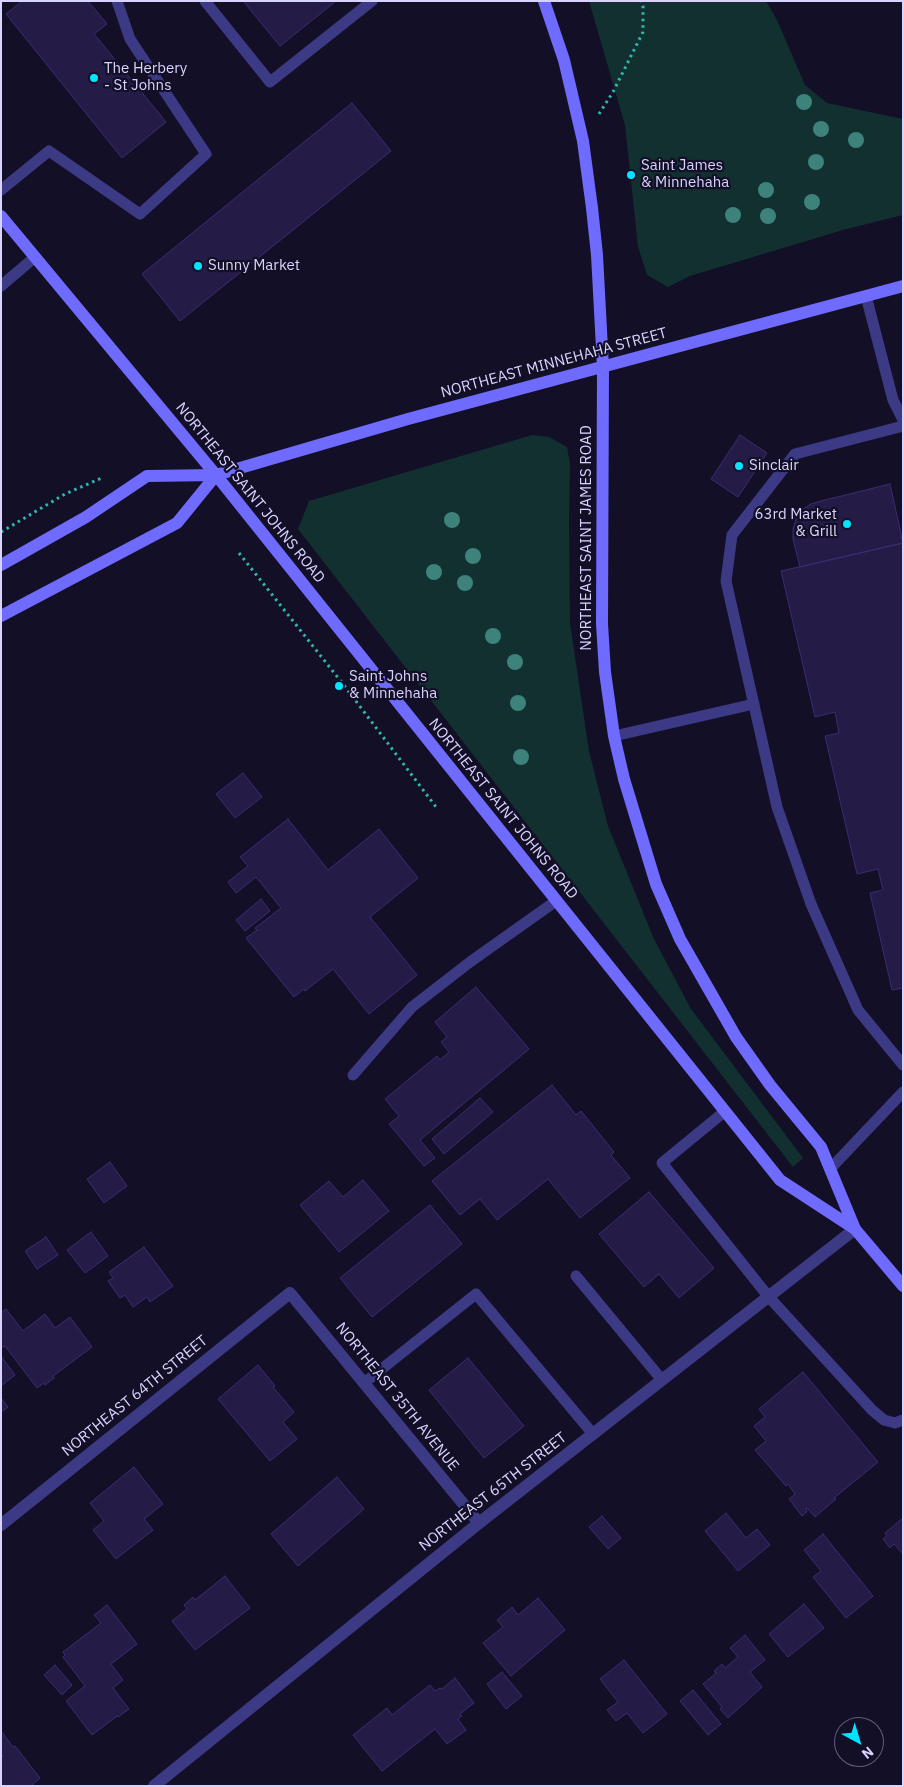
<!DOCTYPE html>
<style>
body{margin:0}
#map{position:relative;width:904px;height:1787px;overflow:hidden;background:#130f26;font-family:"IBM Plex Sans",sans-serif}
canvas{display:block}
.frame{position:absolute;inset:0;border:2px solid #d9d4ff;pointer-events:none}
.north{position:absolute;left:834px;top:1717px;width:50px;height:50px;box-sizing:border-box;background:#130f26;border:1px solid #625e7d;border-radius:50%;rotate:141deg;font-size:14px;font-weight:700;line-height:20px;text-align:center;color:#d9d4ff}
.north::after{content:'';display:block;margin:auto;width:18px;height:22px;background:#00e5ff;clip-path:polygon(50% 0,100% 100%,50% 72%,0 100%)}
</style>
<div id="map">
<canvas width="904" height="1787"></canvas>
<div class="frame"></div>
<div class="north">N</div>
</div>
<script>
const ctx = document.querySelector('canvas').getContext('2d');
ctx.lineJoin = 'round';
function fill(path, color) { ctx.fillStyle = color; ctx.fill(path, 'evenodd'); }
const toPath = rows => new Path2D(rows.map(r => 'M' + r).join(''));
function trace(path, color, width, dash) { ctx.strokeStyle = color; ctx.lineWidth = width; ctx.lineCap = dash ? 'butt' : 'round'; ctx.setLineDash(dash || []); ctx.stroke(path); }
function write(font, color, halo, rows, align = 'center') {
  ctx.font = font + ' "IBM Plex Sans",sans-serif'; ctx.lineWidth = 4.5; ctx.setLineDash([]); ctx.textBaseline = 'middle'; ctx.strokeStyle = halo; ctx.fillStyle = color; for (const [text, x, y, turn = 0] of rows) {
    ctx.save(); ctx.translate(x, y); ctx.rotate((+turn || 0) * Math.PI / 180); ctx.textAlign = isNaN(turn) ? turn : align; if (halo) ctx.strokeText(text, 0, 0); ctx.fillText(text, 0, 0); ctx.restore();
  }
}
const green = toPath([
 [589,1,766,1,777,20,805,85,827,103,903,119,903,215,843,230,690,276,668,287,647,275,638,247,625,125],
 [532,435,549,437,567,447,570,464,569,524,570,623,589,751,608,826,654,939,691,1009,803,1158,793,1167,298,529,309,501]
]);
const building = toPath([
 [22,1,88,1,107,24,94,34,166,122,122,158,6,14,22,1],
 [243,1,336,1,280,46,243,1],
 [352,103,391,151,180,321,142,274,352,103],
 [740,435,767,453,738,497,711,479,740,435],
 [890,484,903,543,800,567,793,539,793,529,796,519,802,510,811,504,821,501,890,484],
 [903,543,903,988,892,990,870,893,883,890,878,869,857,874,825,736,839,733,835,712,815,717,781,571,903,543],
 [243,773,262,797,235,818,216,794,243,773],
 [288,819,328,870,379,829,418,878,370,917,417,975,369,1014,333,969,305,991,304,989,294,997,246,938,257,930,255,928,281,908,256,877,236,893,228,882,248,866,240,857,288,819],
 [261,899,270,911,245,931,236,920,261,899],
 [476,987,529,1049,420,1140,435,1158,424,1166,389,1124,399,1116,385,1099,437,1056,440,1060,449,1052,441,1042,447,1037,435,1022,476,987],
 [552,1085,576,1115,581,1111,614,1152,611,1155,630,1178,580,1218,548,1179,497,1220,480,1199,460,1215,432,1181,552,1085],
 [480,1098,493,1112,444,1154,432,1139,480,1098],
 [110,1162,127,1186,104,1203,87,1179,110,1162],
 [363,1180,389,1211,339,1252,300,1205,329,1181,343,1197,363,1180],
 [649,1192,714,1268,679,1298,659,1274,644,1287,599,1234,649,1192],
 [430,1205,462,1244,372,1317,340,1278,430,1205],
 [91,1232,108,1256,85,1273,67,1250,91,1232],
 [46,1237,58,1255,37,1269,25,1251,46,1237],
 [144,1247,173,1286,150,1302,147,1297,133,1307,125,1295,120,1298,108,1281,113,1278,109,1272,144,1247],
 [6,1309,23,1331,45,1314,55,1328,70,1317,92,1347,53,1376,54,1378,45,1385,44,1383,37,1388,5,1346,1,1348,1,1313,6,1309],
 [1,1356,15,1375,1,1386,1,1356],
 [468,1358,524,1426,484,1458,429,1390,468,1358],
 [258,1365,275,1386,273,1387,294,1412,283,1422,297,1439,270,1461,218,1399,258,1365],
 [803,1372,878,1462,834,1498,836,1499,815,1517,807,1508,806,1509,807,1512,802,1516,789,1499,795,1494,788,1484,786,1486,755,1450,766,1441,754,1426,765,1417,759,1409,803,1372],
 [1,1398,8,1407,1,1412,1,1398],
 [134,1467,163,1504,144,1519,153,1530,116,1559,93,1530,104,1521,90,1503,134,1467],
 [337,1477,364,1509,298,1566,271,1534,337,1477],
 [726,1513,746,1538,757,1529,770,1545,738,1571,705,1531,726,1513],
 [602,1516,621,1538,608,1549,589,1527,602,1516],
 [903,1518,903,1554,894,1544,890,1548,883,1539,887,1536,885,1533,903,1518],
 [823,1534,873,1596,846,1618,813,1577,821,1571,804,1550,823,1534],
 [225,1576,250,1608,195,1650,172,1621,187,1609,184,1605,193,1597,195,1600,225,1576],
 [538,1598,565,1630,511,1676,483,1643,503,1627,497,1620,512,1607,518,1615,538,1598],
 [804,1604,824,1628,788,1657,769,1634,804,1604],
 [107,1605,137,1644,111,1664,123,1680,113,1688,129,1709,118,1717,117,1716,92,1735,66,1701,85,1686,63,1657,65,1655,63,1652,101,1623,94,1615,107,1605],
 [745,1635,765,1660,750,1672,762,1687,728,1718,720,1709,722,1707,703,1684,716,1673,714,1671,722,1664,725,1668,738,1657,730,1648,745,1635],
 [624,1660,667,1714,643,1733,627,1713,616,1721,607,1710,618,1702,600,1679,624,1660],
 [55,1665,72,1685,62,1695,44,1675,55,1665],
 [502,1672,522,1696,506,1709,487,1684,502,1672],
 [455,1678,474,1703,460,1714,462,1716,458,1719,466,1730,447,1744,435,1729,382,1771,353,1735,387,1708,392,1715,430,1685,435,1691,440,1688,442,1689,455,1678],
 [693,1690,721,1724,708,1735,680,1701,693,1690],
 [1,1731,13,1747,15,1746,40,1778,31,1786,1,1786,1,1757,3,1756,1,1754,1,1731]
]);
const path = toPath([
 [599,114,613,92,643,32,643,6,641,1],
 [1,532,65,494,104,477],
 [239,553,343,684,436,807]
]);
const lane = toPath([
 [205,1,270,82,372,1],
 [1,190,49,151,140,214,206,154,130,39,117,1],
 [1,286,35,257],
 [866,296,893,400,903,420],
 [903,426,795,454,732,535,726,581,777,807,811,904,858,1010,903,1065],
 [614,736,754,704],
 [353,1075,412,1007,470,962,556,901],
 [724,1112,662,1163,768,1296,872,1410,884,1420,895,1423,903,1420],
 [830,1169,903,1092],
 [576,1276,662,1380],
 [364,1383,476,1294,593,1434]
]);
const street = toPath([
 [1,1525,290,1293,479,1523],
 [154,1786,479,1523,855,1229]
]);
const secondary = toPath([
 [544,1,564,60,583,141,592,208,597,255,603,367,602,624,605,672,614,736,624,779,656,884,680,939,736,1037,770,1085,821,1147,855,1229],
 [1,216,216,475,780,1180,855,1229,903,1286],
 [1,565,86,517,147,476,216,475,408,419,903,286],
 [1,616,177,523,216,475]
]);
const trees = [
 [804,102],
 [821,129],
 [856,140],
 [816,162],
 [766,190],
 [812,202],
 [733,215],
 [768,216],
 [452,520],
 [473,556],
 [434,572],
 [465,583],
 [493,636],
 [515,662],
 [518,703],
 [521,757]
];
const markers = [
 [94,78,5,"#00e5ff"],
 [631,175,5,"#00e5ff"],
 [198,266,5,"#00e5ff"],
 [739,466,5,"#00e5ff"],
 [847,524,5,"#00e5ff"],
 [339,686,5,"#00e5ff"]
];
const poiNames = [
 ["The Herbery",104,69],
 ["- St Johns",104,86],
 ["Saint James",641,166],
 ["& Minnehaha",641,183],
 ["Sunny Market",208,266],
 ["Sinclair",749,466],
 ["63rd Market",837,515,"right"],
 ["& Grill",837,532,"right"],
 ["Saint Johns",349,677],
 ["& Minnehaha",349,694]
];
const streetNames = [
 ["NORTHEAST MINNEHAHA STREET",554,363,-15],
 ["NORTHEAST SAINT JOHNS ROAD",250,493,51],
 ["NORTHEAST SAINT JAMES ROAD",587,538,-90],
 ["NORTHEAST SAINT JOHNS ROAD",503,809,51],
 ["NORTHEAST 64TH STREET",135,1396,-39],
 ["NORTHEAST 35TH AVENUE",397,1397,51],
 ["NORTHEAST 65TH STREET",493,1492,-38]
];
fill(green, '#12302f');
fill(building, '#241b47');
trace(building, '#3b2d73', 1);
trace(path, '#2fb8b0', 3, [2.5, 4]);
trace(lane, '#3d3a85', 11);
trace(street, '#3d3a85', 12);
trace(secondary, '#6f6bff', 12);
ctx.fillStyle = '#3d827b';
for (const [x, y] of trees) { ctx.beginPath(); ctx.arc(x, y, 8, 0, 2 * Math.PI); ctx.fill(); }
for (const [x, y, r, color] of markers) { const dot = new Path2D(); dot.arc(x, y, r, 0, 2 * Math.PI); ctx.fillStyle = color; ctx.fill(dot); trace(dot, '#130f26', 2); }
write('15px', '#d9d4ff', '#130f26', poiNames, 'left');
write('15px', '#d9d4ff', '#130f26', streetNames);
</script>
